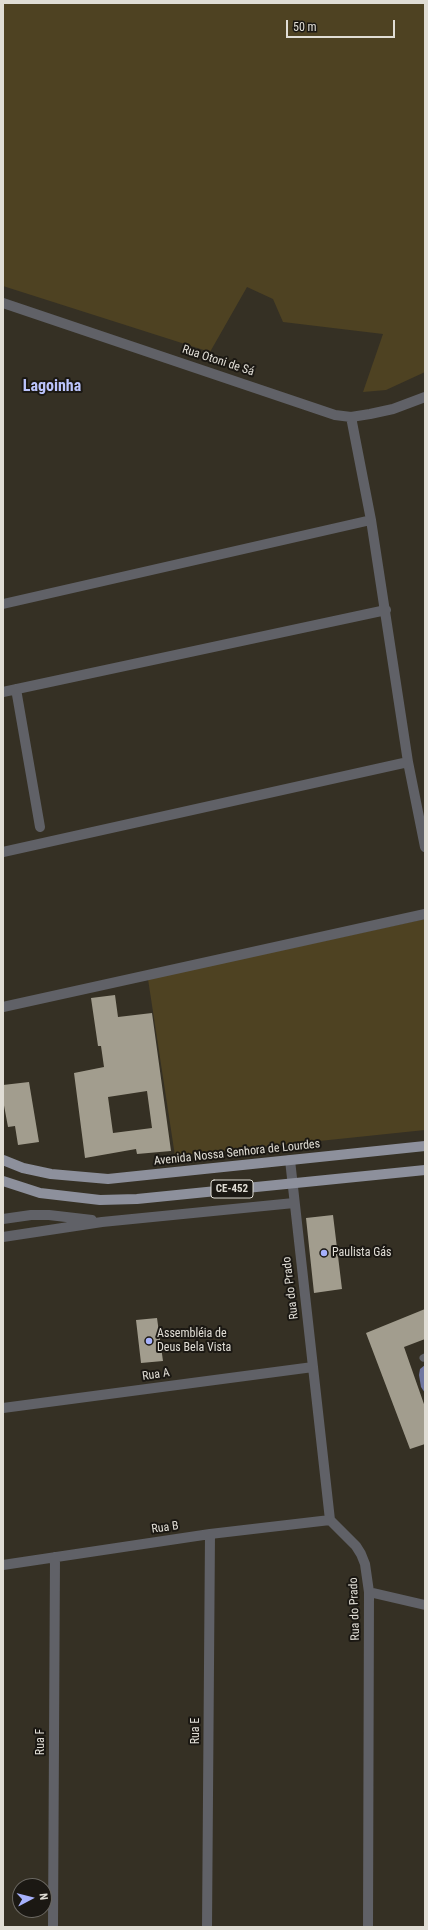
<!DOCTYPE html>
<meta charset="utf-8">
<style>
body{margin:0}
#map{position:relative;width:428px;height:1930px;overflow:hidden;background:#353024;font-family:"Roboto Condensed",sans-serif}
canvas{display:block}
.frame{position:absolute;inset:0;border:4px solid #e0ddd5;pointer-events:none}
.north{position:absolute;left:12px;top:1878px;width:40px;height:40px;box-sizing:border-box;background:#1b1813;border:1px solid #6a6761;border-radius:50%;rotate:83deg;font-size:11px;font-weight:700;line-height:16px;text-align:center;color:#e0ddd5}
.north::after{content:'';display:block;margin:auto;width:14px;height:18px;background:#a6b1fc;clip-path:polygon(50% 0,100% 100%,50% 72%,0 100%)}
.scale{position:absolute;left:286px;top:20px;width:109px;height:18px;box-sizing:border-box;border:2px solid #e0ddd5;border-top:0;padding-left:5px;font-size:12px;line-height:14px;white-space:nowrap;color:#e0ddd5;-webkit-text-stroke:3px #1b1813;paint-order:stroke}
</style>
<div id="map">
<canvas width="428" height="1930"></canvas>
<div class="frame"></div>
<div class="north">N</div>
<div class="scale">50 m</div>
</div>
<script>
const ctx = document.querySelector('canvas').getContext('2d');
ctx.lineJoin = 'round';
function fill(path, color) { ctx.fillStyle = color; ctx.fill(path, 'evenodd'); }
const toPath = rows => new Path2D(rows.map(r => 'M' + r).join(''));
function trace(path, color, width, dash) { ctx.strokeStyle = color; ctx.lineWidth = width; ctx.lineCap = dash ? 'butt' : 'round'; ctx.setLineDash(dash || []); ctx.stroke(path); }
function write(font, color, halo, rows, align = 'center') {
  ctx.font = font + ' "Roboto Condensed",sans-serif'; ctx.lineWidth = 4; ctx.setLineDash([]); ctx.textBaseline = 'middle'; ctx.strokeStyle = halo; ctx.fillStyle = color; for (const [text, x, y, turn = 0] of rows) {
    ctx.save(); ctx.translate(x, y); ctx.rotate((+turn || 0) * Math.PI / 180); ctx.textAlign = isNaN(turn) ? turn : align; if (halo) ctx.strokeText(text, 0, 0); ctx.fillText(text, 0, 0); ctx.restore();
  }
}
const green = toPath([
 [3,3,425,3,425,372,386,390,363,392,383,334,283,322,273,299,247,287,210,352,3,286],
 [425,919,425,1130,175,1156,148,979]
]);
const water = toPath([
 [425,1365,425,1393,421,1387,419,1375,420,1369]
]);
const building = toPath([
 [115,995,118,1017,152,1013,171,1151,137,1154,136,1149,85,1158,74,1073,104,1067,101,1046,98,1046,91,998],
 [147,1091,152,1128,113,1133,108,1097],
 [29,1082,39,1142,18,1145,15,1126,8,1127,3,1100,3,1085],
 [333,1215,342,1289,314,1293,306,1218],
 [425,1309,425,1339,404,1347,425,1407,425,1444,410,1449,366,1333],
 [157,1318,163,1361,141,1363,136,1320]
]);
const service = toPath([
 [423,1358,425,1357]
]);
const minor = toPath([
 [3,303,335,415,351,417,370,414,393,409,425,397],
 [351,417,371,520,408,762,425,847],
 [3,604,371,520],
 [16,689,40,827],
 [3,692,386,610],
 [3,852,408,762],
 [3,1007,425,914],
 [290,1160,330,1520,356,1546,361,1554,365,1564,369,1592,368,1927],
 [3,1219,31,1215,49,1215,92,1220],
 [3,1237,102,1222,294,1203],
 [3,1408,313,1367],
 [3,1565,210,1534,330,1520],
 [369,1592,425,1605],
 [53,1927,55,1557],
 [207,1927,210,1534]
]);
const primary = toPath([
 [3,1160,23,1168,51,1174,108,1179,425,1146],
 [3,1181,40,1193,100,1200,137,1199,425,1170]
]);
const markers = [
 [324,1253,4,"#a6b1fc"],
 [149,1341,4,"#a6b1fc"]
];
const shields = [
 [232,1189,42]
];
const shieldNames = [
 ["CE-452",232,1189]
];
const streetNames = [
 ["Rua Otoni de Sá",218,361,18],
 ["Avenida Nossa Senhora de Lourdes",237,1153,-6],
 ["Rua do Prado",291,1288,-97],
 ["Rua A",156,1375,-8],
 ["Rua B",165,1528,-8],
 ["Rua do Prado",355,1609,-92],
 ["Rua E",196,1731,-90],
 ["Rua F",41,1742,-90]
];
const poiNames = [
 ["Paulista Gás",332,1253],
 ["Assembléia de",157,1334],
 ["Deus Bela Vista",157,1348]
];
const districtNames = [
 ["Lagoinha",52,387]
];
fill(green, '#4e4222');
fill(water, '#6f76a0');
fill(building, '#a29d8e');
trace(service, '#606167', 7);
trace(minor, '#606167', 10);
trace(primary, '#8d909c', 10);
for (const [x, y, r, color] of markers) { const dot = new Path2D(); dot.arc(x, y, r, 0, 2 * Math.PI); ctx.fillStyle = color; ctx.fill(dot); trace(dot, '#1b1813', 1.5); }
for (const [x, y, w] of shields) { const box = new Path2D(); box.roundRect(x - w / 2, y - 9, w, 18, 3); ctx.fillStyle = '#1b1813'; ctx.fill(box); trace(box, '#e0ddd5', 1); }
write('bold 11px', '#e0ddd5', null, shieldNames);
write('12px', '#e0ddd5', '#1b1813', streetNames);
write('12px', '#e0ddd5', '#1b1813', poiNames, 'left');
write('bold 16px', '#bbc4fd', '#1b1813', districtNames);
</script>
